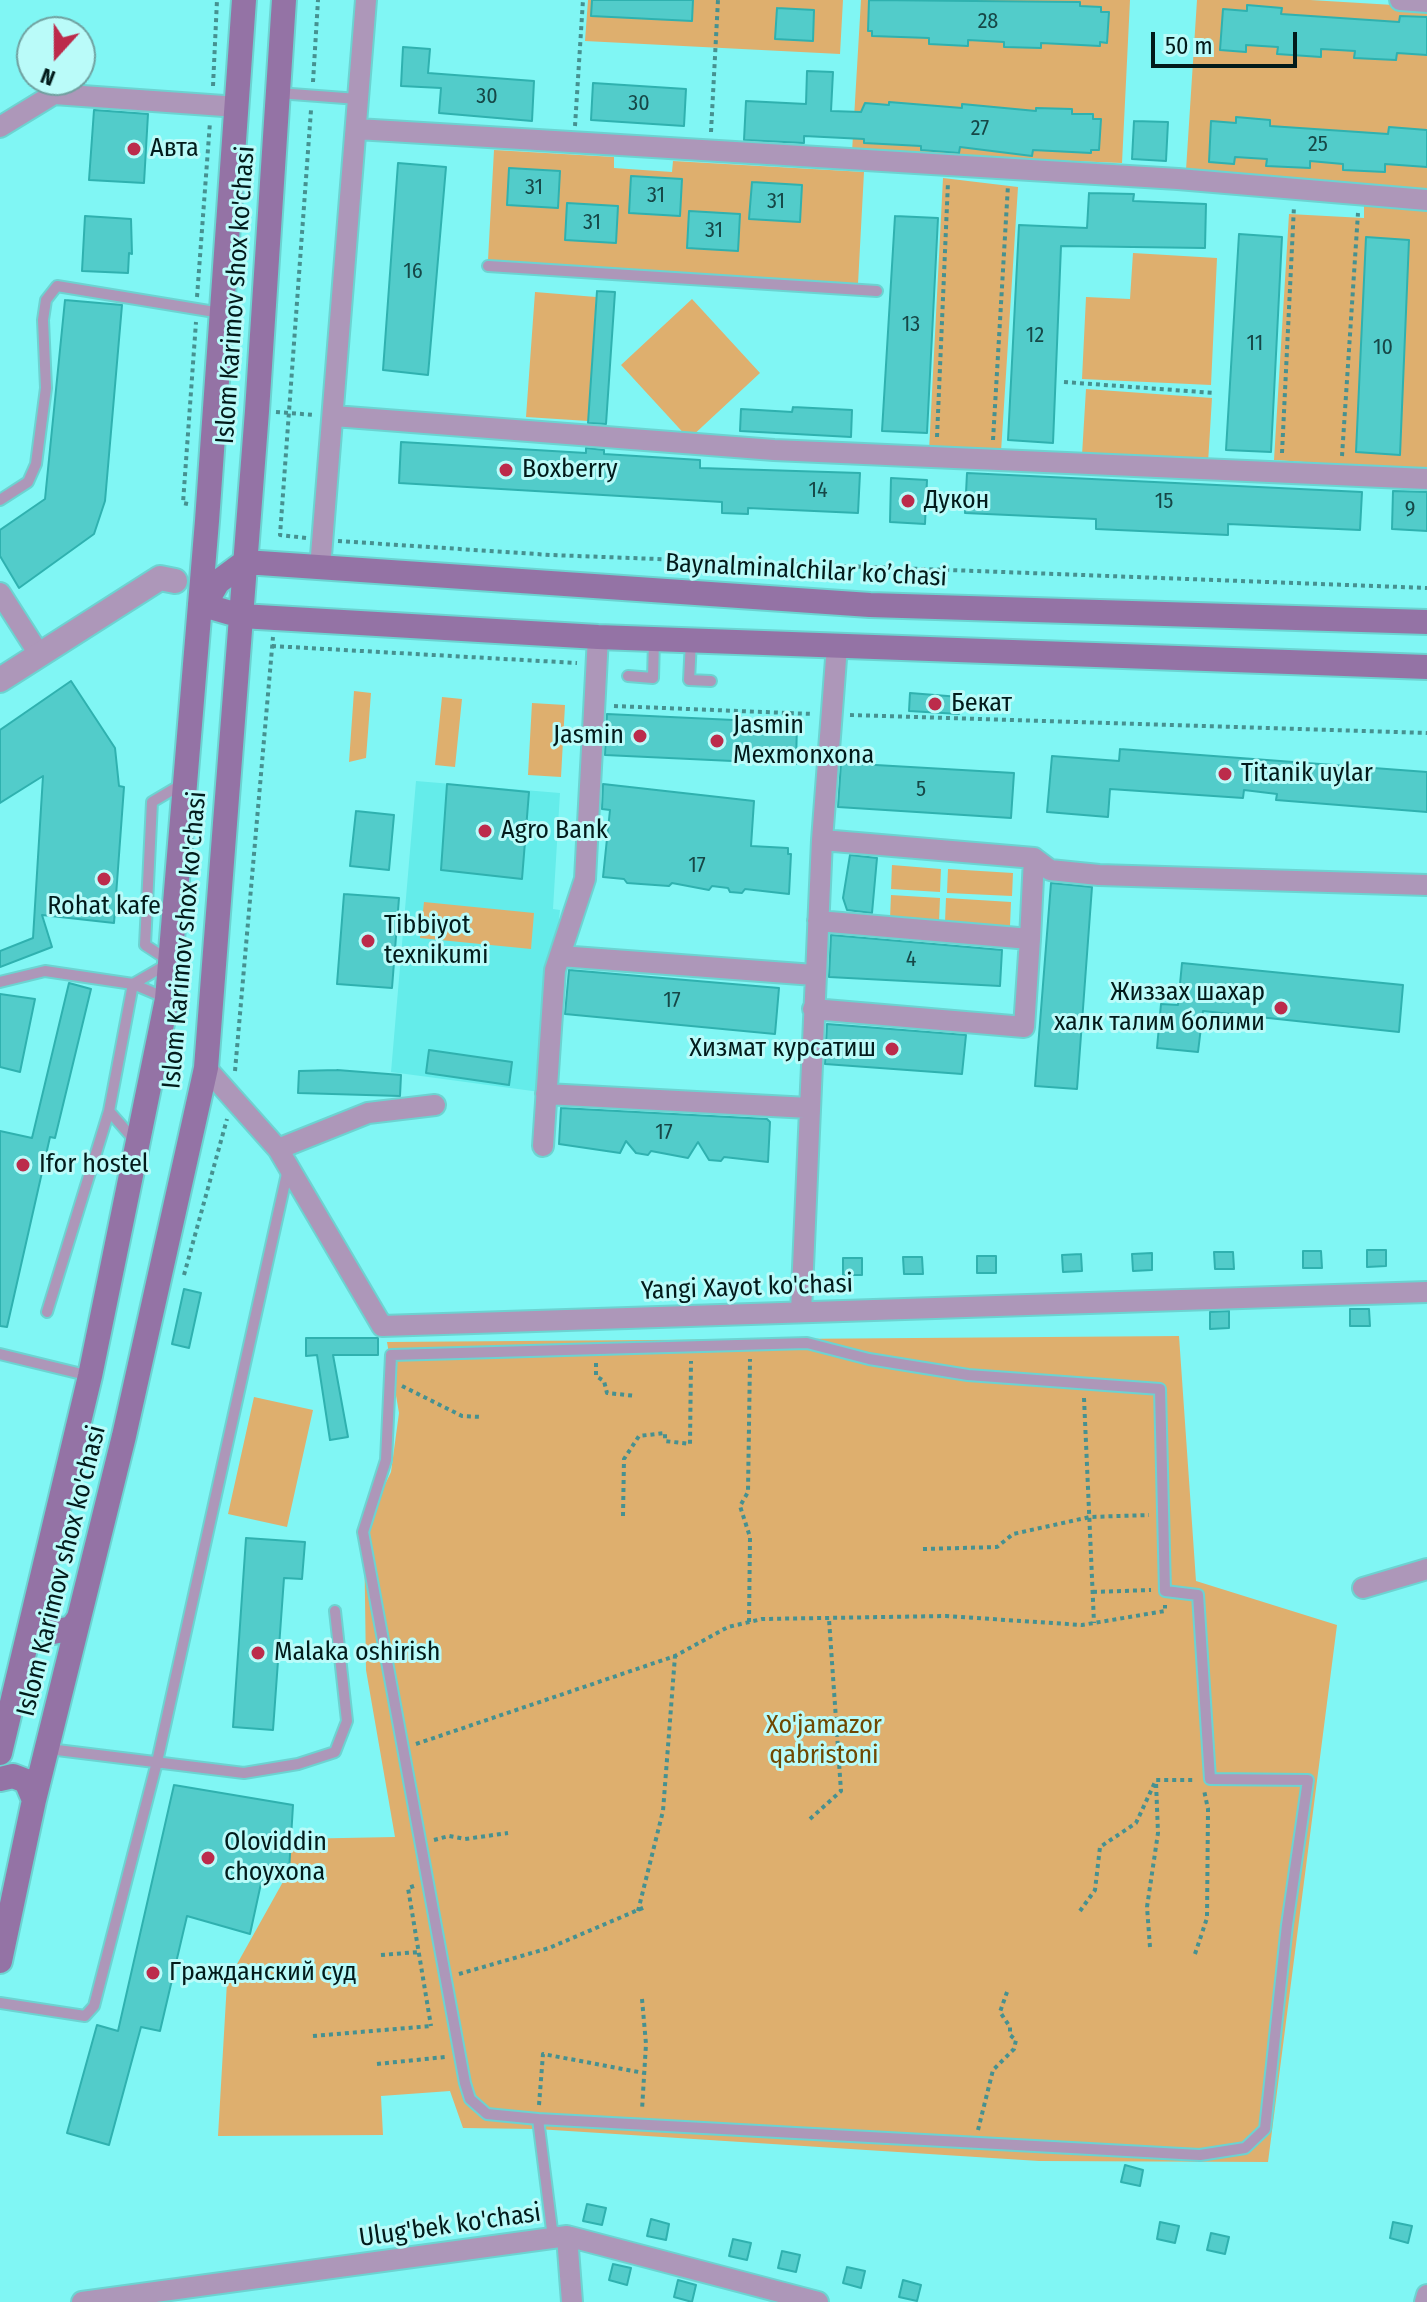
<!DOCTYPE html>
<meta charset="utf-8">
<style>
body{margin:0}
#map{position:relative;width:1427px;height:2302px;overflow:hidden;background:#80f6f4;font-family:"Fira Sans Condensed",sans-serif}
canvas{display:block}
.north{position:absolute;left:16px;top:16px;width:80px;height:80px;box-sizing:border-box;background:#bafbf9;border:2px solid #70a1a0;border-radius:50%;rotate:201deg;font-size:22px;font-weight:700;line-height:32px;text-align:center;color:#021b1b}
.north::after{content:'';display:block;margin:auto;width:28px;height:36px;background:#bc2b4b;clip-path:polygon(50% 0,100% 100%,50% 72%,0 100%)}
.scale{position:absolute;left:1151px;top:32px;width:146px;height:36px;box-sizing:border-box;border:4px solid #021b1b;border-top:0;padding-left:10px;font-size:24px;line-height:28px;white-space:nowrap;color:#021b1b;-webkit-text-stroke:6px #bafbf9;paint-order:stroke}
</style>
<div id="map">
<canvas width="1427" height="2302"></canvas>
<div class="north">N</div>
<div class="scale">50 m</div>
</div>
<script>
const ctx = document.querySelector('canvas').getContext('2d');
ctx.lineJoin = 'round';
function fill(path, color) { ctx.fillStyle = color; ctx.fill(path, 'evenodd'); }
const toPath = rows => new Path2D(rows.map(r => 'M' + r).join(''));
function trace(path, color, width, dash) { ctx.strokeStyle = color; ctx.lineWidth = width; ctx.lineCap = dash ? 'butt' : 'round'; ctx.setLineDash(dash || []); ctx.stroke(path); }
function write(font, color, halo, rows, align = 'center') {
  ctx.font = font + ' "Fira Sans Condensed",sans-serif'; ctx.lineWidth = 6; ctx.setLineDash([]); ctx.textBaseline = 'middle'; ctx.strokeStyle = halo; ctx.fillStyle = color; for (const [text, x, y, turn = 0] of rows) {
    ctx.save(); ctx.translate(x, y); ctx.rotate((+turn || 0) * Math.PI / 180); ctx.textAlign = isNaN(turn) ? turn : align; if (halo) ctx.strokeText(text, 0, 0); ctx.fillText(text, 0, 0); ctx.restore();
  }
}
const built = toPath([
 [416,781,560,793,553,909,560,910,540,1092,391,1072]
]);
const green = toPath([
 [588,0,843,0,840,54,585,41],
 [861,0,1130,0,1122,163,852,152],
 [1197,0,1310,0,1427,7,1427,191,1186,170],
 [494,150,614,157,614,168,672,172,673,161,864,172,858,284,488,260],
 [943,178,1018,187,1001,452,929,451],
 [1364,205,1427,210,1427,470,1274,460,1289,214,1364,218],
 [1133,253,1217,258,1211,385,1082,379,1086,297,1130,299],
 [535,292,596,297,588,421,526,417],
 [692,299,760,373,689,439,621,365],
 [1086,389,1212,398,1208,463,1082,455],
 [354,691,371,693,366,758,349,762],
 [442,697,462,699,455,767,435,765],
 [532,703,565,705,561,777,528,775],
 [892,865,941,869,940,892,891,889],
 [948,869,1013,873,1012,896,947,893],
 [891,895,940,898,939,921,890,919],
 [946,898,1011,902,1010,926,945,922],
 [424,902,534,913,531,949,420,938],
 [1179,1336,1196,1581,1337,1625,1268,2162,1039,2161,537,2129,463,2128,450,2091,381,2096,383,2135,218,2136,227,1982,289,1871,291,1839,395,1837,366,1670,364,1528,391,1472,399,1413,387,1342],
 [254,1397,313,1410,287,1527,228,1514]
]);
const building = toPath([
 [592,0,693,0,692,21,591,16,592,0],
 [869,0,1080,2,1080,6,1101,7,1101,12,1109,12,1107,43,1100,42,1100,46,1041,43,1041,48,1004,47,1004,42,968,40,968,46,929,44,929,38,872,36,872,31,868,31,869,0],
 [1247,5,1282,8,1281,14,1399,22,1400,16,1427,17,1427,55,1397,53,1396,60,1354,58,1355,51,1321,49,1321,57,1277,54,1278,47,1246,45,1246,52,1220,50,1223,9,1247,11,1247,5],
 [777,8,814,10,813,41,775,39,777,8],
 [403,47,430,49,428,73,534,81,532,121,439,113,441,88,401,86,403,47],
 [807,71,833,72,831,111,861,112,865,103,889,105,889,102,962,108,962,104,1036,111,1036,108,1072,109,1072,114,1093,114,1093,119,1101,119,1099,150,1091,150,1091,153,1033,150,1032,156,960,147,959,153,921,150,921,146,864,143,864,139,804,136,804,143,744,140,746,101,806,104,807,71],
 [593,83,686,89,684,126,591,120,593,83],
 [94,110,148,114,144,183,89,180,94,110],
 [1236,117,1270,120,1270,126,1388,134,1389,127,1427,130,1427,167,1385,164,1385,172,1343,170,1343,164,1310,161,1310,168,1266,166,1267,159,1235,157,1234,164,1209,162,1211,121,1236,123,1236,117],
 [1134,121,1168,122,1166,161,1132,159,1134,121],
 [398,163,446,167,428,375,383,370,398,163],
 [509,168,560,171,558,208,507,205,509,168],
 [631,176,682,179,680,216,629,213,631,176],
 [752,182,802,185,800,222,749,219,752,182],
 [1089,193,1134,194,1133,201,1206,204,1205,248,1061,246,1053,443,1008,440,1019,225,1087,228,1089,193],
 [567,203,618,206,616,243,565,240,567,203],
 [689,211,740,214,738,251,687,248,689,211],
 [85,216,131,219,132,254,129,253,128,273,82,271,85,216],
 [895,216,938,218,927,433,882,431,895,216],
 [1239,234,1282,237,1271,452,1226,450,1239,234],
 [1366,237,1409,240,1400,455,1356,452,1366,237],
 [597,291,615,292,606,424,588,423,597,291],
 [65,300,122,305,105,501,94,534,19,588,0,556,0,530,45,499,65,300],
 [793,407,852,410,851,437,740,431,741,409,792,412,793,407],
 [401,442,586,453,586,448,604,450,604,454,700,460,700,468,860,473,858,513,748,508,748,514,722,513,722,502,399,483,401,442],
 [967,473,1362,492,1360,530,1228,524,1228,535,1096,529,1096,519,965,513,967,473],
 [891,478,927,480,925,524,890,522,891,478],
 [1393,491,1427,492,1427,531,1392,529,1393,491],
 [71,681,115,748,119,786,124,787,114,923,42,915,52,947,0,967,0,951,33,938,43,776,0,803,0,730,71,681],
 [910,693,960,697,959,714,909,711,910,693],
 [607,714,797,723,796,764,605,755,607,714],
 [1120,749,1427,772,1427,812,1276,800,1277,794,1244,790,1243,798,1110,789,1108,817,1047,812,1052,756,1119,761,1120,749],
 [841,763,1014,773,1011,818,838,807,841,763],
 [447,784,529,792,522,879,441,870,447,784],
 [603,784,754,801,751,846,788,848,788,854,791,854,789,894,745,889,742,893,730,892,728,888,712,886,709,890,672,883,669,886,627,883,624,879,603,877,610,810,602,809,603,784],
 [356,811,394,815,389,870,350,866,356,811],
 [850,855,877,858,872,913,847,910,843,898,850,855],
 [1051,883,1092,887,1077,1089,1035,1086,1051,883],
 [344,894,399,898,392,988,337,984,344,894],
 [831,935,1002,950,1000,986,829,977,831,935],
 [1182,963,1403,985,1399,1032,1203,1011,1198,1052,1157,1048,1161,1004,1178,1005,1182,963],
 [569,970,779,988,775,1034,565,1014,569,970],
 [69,983,91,989,55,1138,50,1137,7,1327,0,1326,0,1131,32,1138,69,983],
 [0,994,35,999,20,1072,0,1067,0,994],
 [827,1024,966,1035,962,1074,825,1064,827,1024],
 [429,1050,512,1062,509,1085,426,1073,429,1050],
 [337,1070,401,1075,400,1096,298,1093,299,1071,337,1070],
 [561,1108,767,1119,770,1122,768,1162,724,1157,721,1161,709,1160,698,1142,688,1158,651,1151,648,1155,636,1153,626,1141,620,1153,559,1144,561,1108],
 [1367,1250,1386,1250,1386,1266,1367,1267,1367,1250],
 [1303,1251,1321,1251,1322,1268,1303,1268,1303,1251],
 [1214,1252,1233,1252,1234,1269,1215,1269,1214,1252],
 [1152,1253,1152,1270,1133,1271,1132,1254,1152,1253],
 [1081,1254,1082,1271,1063,1272,1062,1255,1081,1254],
 [977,1256,996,1256,996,1273,977,1273,977,1256],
 [903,1257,922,1257,923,1274,904,1274,903,1257],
 [843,1258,862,1258,862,1275,843,1275,843,1258],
 [184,1289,201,1293,189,1348,172,1344,184,1289],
 [1350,1309,1369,1309,1370,1326,1350,1326,1350,1309],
 [1229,1311,1229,1328,1210,1329,1210,1312,1229,1311],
 [306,1338,378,1338,378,1355,333,1355,348,1437,330,1440,317,1355,306,1356,306,1338],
 [246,1538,305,1542,302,1579,284,1578,273,1730,233,1727,246,1538],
 [174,1785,293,1805,289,1871,265,1865,250,1934,187,1916,160,2031,141,2027,109,2145,67,2133,97,2025,118,2031,174,1785],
 [1125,2165,1143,2170,1140,2186,1121,2182,1125,2165],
 [587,2204,606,2208,602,2225,583,2221,587,2204],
 [651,2219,669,2224,666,2240,647,2236,651,2219],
 [1160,2222,1179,2226,1175,2243,1157,2239,1160,2222],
 [1393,2222,1412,2226,1408,2243,1390,2238,1393,2222],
 [1211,2233,1229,2237,1225,2254,1207,2250,1211,2233],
 [733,2239,751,2243,747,2260,729,2256,733,2239],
 [782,2251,800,2255,796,2272,778,2268,782,2251],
 [613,2264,631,2268,627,2285,609,2280,613,2264],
 [847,2267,865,2271,861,2288,843,2283,847,2267],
 [678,2280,696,2285,692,2302,674,2297,678,2280],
 [903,2280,921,2285,917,2301,899,2297,903,2280]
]);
const path = toPath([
 [313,82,318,0],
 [213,86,217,0],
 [575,126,583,0],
 [711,132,718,0],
 [197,297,210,122],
 [1064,382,1215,393],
 [276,412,315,415],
 [937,437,948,182],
 [993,440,1008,185],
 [1282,453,1294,206],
 [1342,456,1358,213],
 [188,504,183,503,196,322],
 [306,538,280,535,311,110],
 [338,541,551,555,1427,588],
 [272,646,577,663],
 [614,706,813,714],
 [850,715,1427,733],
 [235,1071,273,637],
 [184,1275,227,1119],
 [596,1363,596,1376,604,1381,607,1393,636,1396],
 [402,1386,462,1416,482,1417],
 [1084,1398,1094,1623],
 [623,1516,624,1459,639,1436,665,1433,665,1441,690,1444,691,1361],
 [923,1549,997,1547,1013,1534,1090,1517,1149,1515],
 [1093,1592,1151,1590],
 [749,1622,750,1537,740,1506,748,1492,750,1359],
 [416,1744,675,1656,728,1627,762,1619,946,1616,1082,1625,1165,1611,1165,1605],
 [810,1819,841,1791,829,1619],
 [434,1840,449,1836,465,1839,508,1833],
 [414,1886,408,1888,431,2026],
 [638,1911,663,1811,675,1656],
 [1080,1911,1095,1890,1100,1847,1136,1823,1156,1780,1196,1780],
 [1150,1947,1147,1907,1158,1833,1156,1782],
 [1195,1954,1207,1918,1208,1809,1204,1790],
 [381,1955,419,1952],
 [459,1974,549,1948,645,1907],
 [642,1999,646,2044,642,2110],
 [313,2036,431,2026],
 [377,2064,445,2057],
 [539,2105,543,2054,644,2073],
 [978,2130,993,2070,1014,2049,1016,2040,1010,2035,1010,2027,1000,2012,1007,1992]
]);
const service = toPath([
 [278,93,358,99],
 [488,266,877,291],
 [0,500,28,482,36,464,46,388,43,320,46,300,57,286,221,313],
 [691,641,689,680,711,681],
 [628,676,653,678,654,640],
 [0,982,45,971,133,984,166,998],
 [136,1142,109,1111,133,984,171,962,145,945,152,802,184,783],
 [47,1312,109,1111],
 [0,1354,90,1376],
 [49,1749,244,1773,298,1764,335,1752,347,1721,335,1611],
 [0,2003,85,2016,94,2006,157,1762,288,1169],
 [538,2119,487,2114,470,2099,465,2083,363,1532,386,1460,391,1355,807,1343,869,1359,968,1375,1160,1389,1165,1591,1198,1595,1210,1779,1308,1780,1287,1925,1265,2129,1245,2148,1200,2155,538,2119,552,2230,562,2234]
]);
const minor = toPath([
 [1400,0,1427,2],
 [0,127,54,94,238,107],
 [357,129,1178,179,1427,200],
 [334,416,774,450,1427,479],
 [320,568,366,0],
 [0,593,39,654],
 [822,840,1034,858,1050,870,1099,875,1427,885],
 [818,921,1030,939,1034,858],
 [560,956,814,975],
 [813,1009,1024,1027,1030,939],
 [206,1068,278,1149,382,1326,1427,1292],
 [546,1094,809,1108],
 [543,1146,555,970,585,879,598,637],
 [278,1149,368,1113,435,1105],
 [801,1312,822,840,837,646],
 [1363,1588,1427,1569],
 [567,2236,572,2302],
 [82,2302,567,2236,818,2302],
 [1425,2302,1427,2295]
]);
const tertiary = toPath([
 [0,680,160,578,175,581]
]);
const secondary = toPath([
 [200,604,241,616,598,637,1427,667],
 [204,606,218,582,245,562,870,605,1427,622],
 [36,1607,38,1620,53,1632,72,1628,79,1618],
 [0,1753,90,1376,167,999,207,521,244,0],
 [0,1779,13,1776,26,1781,34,1800],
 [0,1961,34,1800,124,1436,206,1068,257,411,284,0]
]);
const markers = [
 [134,149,8,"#bc2b4b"],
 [506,470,8,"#bc2b4b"],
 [908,501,8,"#bc2b4b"],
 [935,704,8,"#bc2b4b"],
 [640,736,8,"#bc2b4b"],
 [717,741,8,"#bc2b4b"],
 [1225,774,8,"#bc2b4b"],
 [485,831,8,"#bc2b4b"],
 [104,879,8,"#bc2b4b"],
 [368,941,8,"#bc2b4b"],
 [1281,1008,8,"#bc2b4b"],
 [892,1049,8,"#bc2b4b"],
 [23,1165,8,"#bc2b4b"],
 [258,1653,8,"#bc2b4b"],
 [208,1858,8,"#bc2b4b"],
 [153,1973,8,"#bc2b4b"]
];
const numberNames = [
 ["28",988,22],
 ["30",487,97],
 ["30",639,104],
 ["27",980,129],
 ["25",1318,145],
 ["31",534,188],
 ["31",656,196],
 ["31",776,202],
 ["31",592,223],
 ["31",714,231],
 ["16",413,272],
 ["13",911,325],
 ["12",1035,336],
 ["11",1255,344],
 ["10",1383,348],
 ["14",818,491],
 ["15",1164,502],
 ["9",1410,510],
 ["5",921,790],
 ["17",697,866],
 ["4",911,960],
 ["17",672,1001],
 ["17",664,1133]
];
const poiNames = [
 ["Авта",150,149],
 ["Boxberry",522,470],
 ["Дукон",924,501],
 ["Бекат",951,704],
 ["Jasmin",733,726],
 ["Mexmonxona",733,756],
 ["Jasmin",624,736,"right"],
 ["Titanik uylar",1241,774],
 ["Agro Bank",501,831],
 ["Rohat kafe",104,907,"center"],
 ["Tibbiyot",384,926],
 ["texnikumi",384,956],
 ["Жиззах шахар",1265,993,"right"],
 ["халк талим болими",1265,1023,"right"],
 ["Хизмат курсатиш",876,1049,"right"],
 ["Ifor hostel",39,1165],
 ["Malaka oshirish",274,1653],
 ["Oloviddin",224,1843],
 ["choyxona",224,1873],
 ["Гражданский суд",169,1973]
];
const streetNames = [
 ["Islom Karimov shox ko'chasi",236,295,-86],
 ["Baynalminalchilar ko’chasi",806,571,3],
 ["Islom Karimov shox ko'chasi",185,940,-85],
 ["Yangi Xayot ko'chasi",747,1288,-2],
 ["Islom Karimov shox ko'chasi",62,1571,-76],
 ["Ulug'bek ko'chasi",450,2226,-8]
];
const parkNames = [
 ["Xo'jamazor",824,1726],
 ["qabristoni",824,1756]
];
fill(built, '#64ecea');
fill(green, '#deaf6e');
fill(building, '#52ccca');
trace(building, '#2fb1af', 2);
trace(service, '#6cd3d1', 14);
trace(minor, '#6cd3d1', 24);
trace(tertiary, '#6cd3d1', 28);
trace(secondary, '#6cd3d1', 28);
trace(path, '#469190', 4, [4, 4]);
trace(service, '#ad97b9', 10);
trace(minor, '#ad97b9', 20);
trace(tertiary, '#ad97b9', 24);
trace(secondary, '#9473a5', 24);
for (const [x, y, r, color] of markers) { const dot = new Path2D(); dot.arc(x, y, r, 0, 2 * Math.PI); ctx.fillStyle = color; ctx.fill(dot); trace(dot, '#bafbf9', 3); }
write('22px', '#164747', null, numberNames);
write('26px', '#021b1b', '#bafbf9', poiNames, 'left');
write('26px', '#021b1b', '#bafbf9', streetNames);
write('26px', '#6f4802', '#bafbf9', parkNames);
</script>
